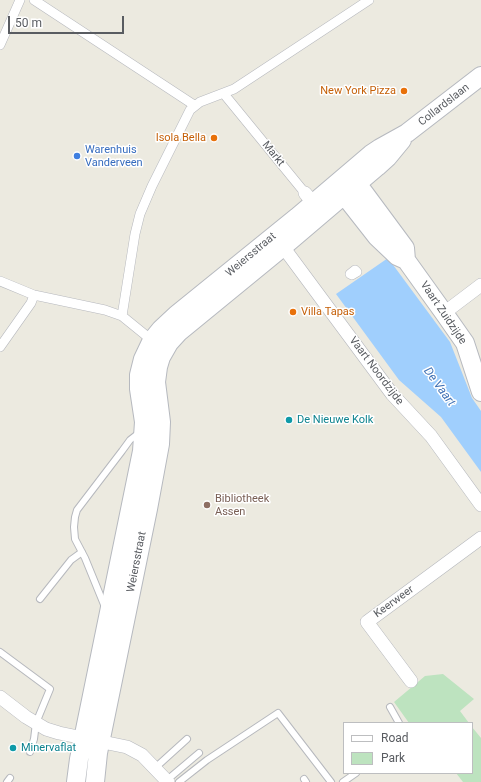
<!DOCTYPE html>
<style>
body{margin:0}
#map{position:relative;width:481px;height:782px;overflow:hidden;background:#eceae0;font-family:Roboto,sans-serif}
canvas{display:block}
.legend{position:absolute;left:343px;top:722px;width:130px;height:52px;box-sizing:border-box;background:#fff;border:1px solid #bdbec0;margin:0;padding:5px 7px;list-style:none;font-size:12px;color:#595c61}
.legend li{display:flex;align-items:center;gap:8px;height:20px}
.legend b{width:20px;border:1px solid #bdbec0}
.scale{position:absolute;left:8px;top:16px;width:116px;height:18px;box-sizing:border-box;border:2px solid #595c61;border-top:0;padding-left:5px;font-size:12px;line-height:14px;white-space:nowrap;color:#595c61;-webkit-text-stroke:3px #fff;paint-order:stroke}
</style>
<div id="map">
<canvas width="481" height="782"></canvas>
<ul class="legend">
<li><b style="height:5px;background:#fff"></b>Road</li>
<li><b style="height:11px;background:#bde3bf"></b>Park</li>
</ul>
<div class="scale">50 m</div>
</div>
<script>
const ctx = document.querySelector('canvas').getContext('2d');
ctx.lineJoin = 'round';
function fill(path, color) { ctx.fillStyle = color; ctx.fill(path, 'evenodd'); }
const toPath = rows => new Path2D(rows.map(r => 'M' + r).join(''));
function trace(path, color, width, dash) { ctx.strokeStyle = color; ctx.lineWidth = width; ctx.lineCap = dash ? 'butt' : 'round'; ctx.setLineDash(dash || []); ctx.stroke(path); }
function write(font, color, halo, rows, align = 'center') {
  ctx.font = font + ' Roboto,sans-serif'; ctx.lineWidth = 3; ctx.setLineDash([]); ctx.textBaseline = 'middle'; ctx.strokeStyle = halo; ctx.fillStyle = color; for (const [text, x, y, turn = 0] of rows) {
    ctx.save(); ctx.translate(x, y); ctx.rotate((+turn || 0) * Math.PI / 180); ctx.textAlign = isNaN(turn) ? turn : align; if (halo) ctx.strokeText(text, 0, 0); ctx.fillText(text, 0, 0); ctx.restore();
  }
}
const green = toPath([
 [443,674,474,699,460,711,469,723,409,723,394,702,425,676],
 [472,727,481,738,481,782,463,782,456,773,472,773]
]);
const water = toPath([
 [388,258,450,342,472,398,481,411,481,472,441,417,399,380,336,294]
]);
const service = toPath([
 [40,599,71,560,82,552],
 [105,607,85,558,75,539,74,527,75,517,77,510,122,451,130,440,139,433],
 [0,652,50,689,36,723,34,739,30,752],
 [390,707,399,723],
 [155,768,187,739],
 [304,779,306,782],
 [167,780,199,753],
 [7,782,10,778],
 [179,782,207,760,278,713,331,782],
 [343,782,356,773]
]);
const pedestrian = toPath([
 [34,0,194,105],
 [0,45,20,0],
 [224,94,305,193],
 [355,270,357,272,352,275,350,274,355,270],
 [0,281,34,295,105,310,122,316,154,342],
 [122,316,135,234,140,214,152,186,190,110,200,102,234,89,369,0],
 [0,347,31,303,34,295]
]);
const minor = toPath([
 [305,193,319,210],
 [278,240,392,394,431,436,481,505],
 [444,313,481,285],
 [411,681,367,622,481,538],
 [0,697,26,717,46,729,59,733,127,747,142,755,168,782]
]);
const secondary = toPath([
 [351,175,405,248,406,260],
 [337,186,377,237,397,256,406,260,444,313,465,343,481,392],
 [76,782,79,759,142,451,144,422,139,389,139,375,143,359,152,340,161,329,176,315,297,217,371,154,380,148,407,133,481,76],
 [95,782,98,753,148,509,160,444,161,422,156,382,158,367,161,357,169,343,179,332,284,246,377,167,388,157,402,140]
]);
const markers = [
 [404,91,4,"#e8710a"],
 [214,138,4,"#e8710a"],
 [77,156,4,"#3f7fe0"],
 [293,312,4,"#e8710a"],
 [289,420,4,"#0f9aa8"],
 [207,505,4,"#8d6e63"],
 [13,748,4,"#0f9aa8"]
];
const foodNames = [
 ["New York Pizza",396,91],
 ["Isola Bella",206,138],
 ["Villa Tapas",301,312,"left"]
];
const streetNames = [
 ["Collardslaan",444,105,-38],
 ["Markt",273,154,51],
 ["Weiersstraat",251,255,-40],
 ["Vaart Zuidzijde",443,313,56],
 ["Vaart Noordzijde",376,371,53],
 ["Weiersstraat",137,562,-79],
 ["Keerweer",394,602,-36]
];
const shopNames = [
 ["Warenhuis",85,150],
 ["Vanderveen",85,163]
];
const cultureNames = [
 ["De Nieuwe Kolk",297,420],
 ["Minervaflat",21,748]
];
const educationNames = [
 ["Bibliotheek",215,499],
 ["Assen",215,512]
];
const waterNames = [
 ["De Vaart",439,387,54]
];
fill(green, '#bde3bf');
fill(water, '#a0cffd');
trace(service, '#b6b8bd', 8);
trace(pedestrian, '#b6b8bd', 10);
trace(minor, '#b6b8bd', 14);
trace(secondary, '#b6b9bf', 20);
trace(service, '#fff', 6);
trace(pedestrian, '#fff', 9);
trace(minor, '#fff', 13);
trace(secondary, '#fff', 18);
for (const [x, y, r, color] of markers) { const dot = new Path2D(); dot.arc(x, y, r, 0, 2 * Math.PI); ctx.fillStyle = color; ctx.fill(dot); trace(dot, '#fff', 1.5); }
write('11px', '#c56008', '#fff', foodNames, 'right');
write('11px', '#595c61', '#fff', streetNames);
write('11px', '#366cbe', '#fff', shopNames, 'left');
write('11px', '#0d838f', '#fff', cultureNames, 'left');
write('11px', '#785e54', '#fff', educationNames, 'left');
write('italic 12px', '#4173b6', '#fff', waterNames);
</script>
